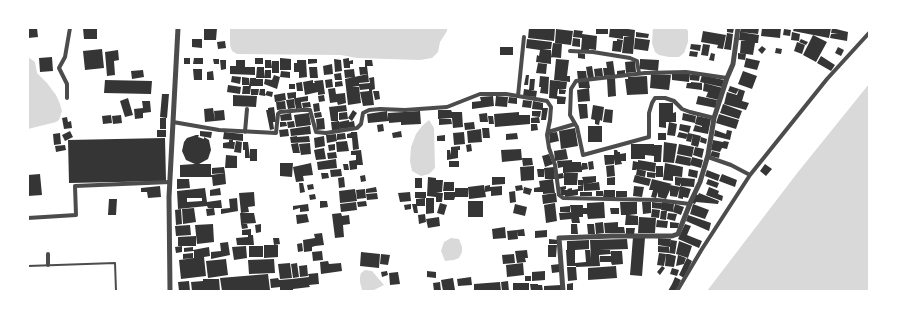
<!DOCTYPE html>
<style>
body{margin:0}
#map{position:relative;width:897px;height:319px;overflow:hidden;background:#fff;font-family:"Work Sans",sans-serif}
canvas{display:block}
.frame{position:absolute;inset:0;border:29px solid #fff;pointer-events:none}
</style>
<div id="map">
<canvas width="897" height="319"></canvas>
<div class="frame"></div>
</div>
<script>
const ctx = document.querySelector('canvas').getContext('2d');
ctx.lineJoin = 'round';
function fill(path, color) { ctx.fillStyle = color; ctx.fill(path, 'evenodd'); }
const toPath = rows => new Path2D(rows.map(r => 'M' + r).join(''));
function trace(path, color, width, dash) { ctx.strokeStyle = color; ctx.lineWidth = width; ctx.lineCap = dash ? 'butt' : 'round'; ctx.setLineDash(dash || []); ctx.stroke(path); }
const water = toPath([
 [230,28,447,28,447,31,440,42,438,52,432,58,420,60,357,58,341,55,237,54,232,51,230,45],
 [653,28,686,28,688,31,688,42,684,53,679,57,669,57,659,55,655,52,652,43],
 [28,57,35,62,37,73,47,83,56,95,60,104,62,111,59,120,56,122,28,129],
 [869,84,869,291,707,291,798,172],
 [429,120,434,128,435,168,429,174,421,176,412,171,410,161,411,147,416,134,422,126],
 [451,238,459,239,462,247,462,252,459,258,454,260,445,261,441,251,444,242],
 [365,270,372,271,384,285,372,291,362,290,360,282,360,277,361,273]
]);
const building = toPath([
 [28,28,37,28,38,37,28,38],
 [83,28,97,28,97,39,84,39],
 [204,28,217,28,216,40,204,40],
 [529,28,555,28,554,41,528,38],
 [596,28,608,28,608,34,596,34],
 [610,28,628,28,628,29,635,30,633,54,622,53,624,37,630,37,623,36,623,39,609,37],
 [727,28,734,28,733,33,727,32],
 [741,28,759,28,758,34,740,32],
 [762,28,781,28,780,38,761,36],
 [794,28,831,28,829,38,793,31],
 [832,28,848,32,847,41,830,38,831,34,838,34,831,33],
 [556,29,573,31,571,45,555,43],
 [784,29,791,30,790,36,783,35],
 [574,30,583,31,582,34,597,36,596,50,589,49,589,51,581,50,582,38,573,37],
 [703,31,726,35,723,49,717,48,718,45,701,42],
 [636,32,649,34,648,38,636,37],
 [740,32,759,35,758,43,755,43,753,55,740,53,741,41,746,41,739,40],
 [792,32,800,34,799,41,791,40],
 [727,33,733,34,731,50,724,49],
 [813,35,827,42,816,62,803,55],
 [573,38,580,39,580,47,572,46],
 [635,38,650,40,648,51,634,49],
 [192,39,202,39,202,48,192,47],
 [527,39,552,42,551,49,543,49,551,50,551,64,536,62,537,55,539,56,540,50,526,48],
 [617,39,623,40,621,52,612,51,613,41,617,41],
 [801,39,808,42,806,45,799,42],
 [225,41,226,48,218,49,217,42],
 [797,42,805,45,802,54,794,51],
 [553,43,562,44,561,58,551,57],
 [691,44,701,45,700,51,690,49],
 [703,44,710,45,708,56,701,55],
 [762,46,766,49,762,54,758,50],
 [500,47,513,47,513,55,500,55],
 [838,47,844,50,841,56,835,53],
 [776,48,782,49,781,54,775,53],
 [102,49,104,68,85,70,83,51],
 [118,50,119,60,114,61,115,75,107,76,105,52],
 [690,51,698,52,697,57,689,56],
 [578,53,585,54,585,59,578,58],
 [711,53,715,54,714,61,709,60],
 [738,53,746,54,745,60,738,59],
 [821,56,835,65,831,71,817,63],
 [52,57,53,71,40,72,39,58],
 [184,58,190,58,190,64,184,64],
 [194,58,203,58,203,64,193,64],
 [255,58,263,58,263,64,255,64],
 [280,58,291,59,291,70,280,70],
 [349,58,349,61,353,60,353,64,350,64,350,68,344,68,343,59],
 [746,58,760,61,757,70,744,67],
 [213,59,219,59,219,64,214,64],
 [308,59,317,59,317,63,308,64],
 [334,59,341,60,342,71,335,72],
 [556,59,569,60,567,76,570,76,570,82,554,80],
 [640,59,659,60,658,71,640,69],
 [220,60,226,60,226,69,221,70],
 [236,60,245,60,245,67,255,67,255,75,230,74,230,66,236,66],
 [265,60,271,60,272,68,265,68],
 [297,60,306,60,307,77,299,78,299,72,294,72,294,63,297,63],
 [365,60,372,60,373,66,367,66,368,74,360,75,359,67,365,67],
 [272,61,279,61,279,73,272,73],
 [613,61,615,75,604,76,603,68,607,68,606,62],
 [635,61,636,72,626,73,625,62],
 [538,63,547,64,546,74,536,73],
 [332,64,333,74,324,75,323,66],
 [592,66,594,78,588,79,586,67],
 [257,67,264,67,264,78,256,78],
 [309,67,317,67,318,78,310,78],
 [602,68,603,76,595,77,594,69],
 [193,69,202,69,202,80,194,80],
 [354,69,355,77,345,78,344,70],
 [143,70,144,77,132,79,131,71],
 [265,70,271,70,271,78,264,78],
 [625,70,625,74,617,75,617,71],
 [213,71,214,80,207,80,207,72],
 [281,71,290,72,290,78,280,77],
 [577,71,586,71,587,79,578,80],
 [743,71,757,76,752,89,738,84],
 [341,73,342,80,335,80,334,74],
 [368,74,369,82,359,83,359,84,370,83,369,78,374,77,375,89,372,90,374,105,363,106,360,92,369,91,369,89,360,90,359,86,352,87,359,87,361,103,348,105,345,79],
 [651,74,671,75,669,90,650,88],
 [672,74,690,74,689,82,672,80],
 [274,75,280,77,277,89,264,84,265,79,272,80],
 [526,75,529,75,528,85,524,85],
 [690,75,700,75,699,81,690,80],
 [702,75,724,80,722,87,700,82],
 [232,76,241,77,240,84,231,82],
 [540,76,549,77,548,94,540,93,541,87,539,87],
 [647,76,648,94,627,95,625,79,628,79,628,77],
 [242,77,249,78,249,85,242,85],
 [250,78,256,78,256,86,251,86,250,94,242,94,243,86,249,86],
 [615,78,616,96,608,97,607,79],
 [256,79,263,79,263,86,256,86],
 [332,79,333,87,326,88,325,80],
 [530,79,535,79,534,90,529,90],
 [105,80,152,81,151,94,104,93],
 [313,80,313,83,315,83,314,81,323,80,325,94,318,95,318,92,305,95,303,82],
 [550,80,567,82,566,89,558,89,557,96,566,97,565,104,557,104,557,99,549,98],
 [342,81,343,86,335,87,335,82],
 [578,81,589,81,590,88,579,88],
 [302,82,303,91,297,91,296,83],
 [691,82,702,83,702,90,686,88,687,83,691,83],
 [704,83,723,88,719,100,706,97,708,92,703,91],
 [289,84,295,84,295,89,289,89],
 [228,85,241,87,240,94,227,92],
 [730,86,739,89,736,94,728,91],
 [335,88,336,94,345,93,346,103,338,105,337,102,330,103,328,89],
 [589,88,590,101,578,102,577,90],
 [251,89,259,89,258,95,251,95],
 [260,89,265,89,265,96,259,95],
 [524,89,537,91,536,97,523,96],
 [559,89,566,90,565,94,559,94],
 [739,89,745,91,742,101,749,103,746,110,724,104,727,92,737,95],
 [267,91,273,92,272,97,265,95],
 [373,91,379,91,380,99,375,100],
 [296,92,296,98,308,96,308,101,301,102,302,108,296,109,294,98,288,99,287,93],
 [285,93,286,100,275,102,274,95],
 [162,94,169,94,167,118,160,117],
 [233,95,257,96,256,107,233,106],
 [324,95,325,101,319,102,318,96],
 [493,96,494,106,472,109,472,102,481,101,480,97],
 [496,96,508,97,507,107,495,106],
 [698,96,717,100,716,108,696,104],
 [509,97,517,98,517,104,508,103],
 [128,98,133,115,125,117,120,101],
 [294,99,295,108,288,109,286,100],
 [523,100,532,101,531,108,522,107],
 [142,101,150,101,151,112,143,113,143,118,135,119,134,109,143,108],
 [285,101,286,109,277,110,276,102],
 [533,101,543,103,543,108,548,108,546,120,541,120,542,110,532,109],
 [310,102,311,107,303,108,302,103],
 [319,103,320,111,314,112,313,104],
 [659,103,673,103,673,113,676,112,676,122,659,122],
 [578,104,587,104,588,118,580,119],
 [723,104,742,111,739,119,720,113],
 [346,105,347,111,338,112,338,121,331,121,329,107],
 [593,105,604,107,602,121,600,120,599,125,595,124,595,120,591,119],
 [274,107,276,122,273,122,274,129,270,130,266,110,268,110,268,108],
 [213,108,215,121,205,122,204,109],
 [605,109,613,110,612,123,603,122],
 [224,110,225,120,215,121,214,111],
 [353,110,357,113,352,121,348,118],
 [438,110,451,110,452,112,462,112,463,127,453,128,452,118,438,119],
 [387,111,388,119,388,113,420,111,421,124,401,125,401,122,389,123,389,121,368,123,367,114],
 [532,111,541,111,540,117,532,116],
 [321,112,322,117,315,118,314,113],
 [347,112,348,119,339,120,339,113],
 [519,112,519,115,530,115,530,124,495,127,494,114],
 [291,113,292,120,281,121,280,115],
 [309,113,311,125,296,127,294,115],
 [487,113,488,122,480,122,479,114],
 [683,113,696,116,695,123,682,120],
 [719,114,739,120,736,129,716,123],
 [111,115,112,123,103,124,102,116],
 [121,115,122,123,113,124,112,116],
 [488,116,493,116,494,124,489,124],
 [697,116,711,119,708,134,693,131,695,125,702,127,702,126,695,124],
 [67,117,68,122,71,121,72,128,64,129,62,118],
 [539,117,540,123,531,123,531,118],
 [160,118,166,118,166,129,160,129],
 [324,118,325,129,317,130,316,119],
 [439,119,451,119,452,124,439,125],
 [349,120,349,122,354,121,355,127,340,129,339,122],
 [294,121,295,127,288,128,287,122],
 [339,121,340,130,332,130,331,122],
 [280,122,286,122,287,126,280,127],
 [474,122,475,129,465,130,464,123],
 [659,122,666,122,666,128,659,127],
 [669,122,677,124,675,136,667,135],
 [383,124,384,131,378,132,377,125],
 [531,124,537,124,538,130,531,131],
 [680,124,691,126,689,133,679,130],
 [310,126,311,134,291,136,290,129],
 [588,126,602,126,602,142,588,142],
 [482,128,489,128,490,138,483,138],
 [575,128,578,146,561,149,559,131],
 [288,129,289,136,280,137,279,130],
 [481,129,482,142,468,143,467,131],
 [157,130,166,130,166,137,157,137],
 [715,130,726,134,727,130,732,131,730,140,714,136],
 [70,131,73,137,65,141,62,135],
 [200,131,212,132,211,138,200,136],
 [401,131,402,137,393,138,392,133],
 [224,132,243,134,243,141,223,139],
 [351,132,357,132,359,149,353,150,352,138,347,138,347,134,351,133],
 [464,132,465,144,454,145,453,133],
 [557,132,559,141,550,143,549,133],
 [679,132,688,134,686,139,677,137],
 [60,133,61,144,54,145,53,134],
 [345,133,346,139,337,140,337,134],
 [517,133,518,139,506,140,506,134],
 [658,133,666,133,666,140,658,140],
 [688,133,693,134,691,142,686,141],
 [336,134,337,141,327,143,326,135],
 [693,134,701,136,698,147,691,145],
 [196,135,199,135,198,137,204,139,204,137,209,140,211,150,208,159,199,164,211,164,211,175,225,173,226,184,213,186,212,177,180,177,180,165,195,164,186,160,182,151,184,142,187,138],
 [445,135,445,141,437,141,437,136],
 [297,136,297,137,309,136,310,142,291,143,290,137],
 [324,136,325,146,315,148,314,138],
 [701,137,707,139,706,144,700,142],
 [165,138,166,181,69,183,68,140],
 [229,140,233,140,233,142,235,142,234,149,223,148,223,143,229,142],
 [713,140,723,142,724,141,729,142,727,149,722,148,720,152,711,150],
 [236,141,242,142,241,153,234,152],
 [347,141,349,151,337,152,336,142],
 [243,142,248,142,250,158,245,158,245,150,243,150],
 [664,142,677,144,674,163,663,162],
 [298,143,300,153,293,153,291,144],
 [310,143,311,154,301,155,299,144],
 [335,144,335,150,329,151,328,145],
 [471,144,472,151,467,152,466,145],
 [631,144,654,144,654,156,645,155,645,159,631,159],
 [679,144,694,147,692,157,677,154],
 [65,145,66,150,56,152,55,146],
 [654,145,662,145,661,162,654,162],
 [460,146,460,150,458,150,458,158,447,160,447,150,450,150,451,155,451,147],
 [695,147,704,149,702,158,693,155],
 [324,148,326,159,316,160,314,150],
 [250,149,257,149,257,161,250,161],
 [521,149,522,160,502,162,501,150],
 [566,149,568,159,555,161,554,151],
 [361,150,363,165,357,165,357,169,350,170,349,161,356,160,356,155,351,155,351,151],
 [614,150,617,150,618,152,620,152,620,154,626,153,626,161,621,161,622,164,615,165,614,159,614,164,605,165,604,155,614,155],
 [712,151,720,153,719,158,710,156],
 [336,152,337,158,328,159,327,153],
 [549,154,553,164,545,167,542,156],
 [226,155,237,156,237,168,225,168],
 [677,155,691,158,690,166,675,163],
 [692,157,703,160,701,168,690,165],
 [522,158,532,158,533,165,523,166],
 [336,159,337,168,318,170,317,162],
 [572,160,572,162,581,162,581,167,582,163,587,163,588,169,582,170,582,172,563,173,563,167,558,168,557,161],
 [638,160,656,163,655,172,637,169,636,170,632,170,633,161,638,162],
 [449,161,459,161,459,167,449,167],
 [593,161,594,169,589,170,588,162],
 [280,163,293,163,292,177,280,176],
 [311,163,313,175,303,176,304,181,296,182,293,167],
 [665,163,683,167,682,177,673,176,673,181,663,180],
 [343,164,348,164,349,170,344,170],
 [765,164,772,169,766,176,760,171],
 [614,165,615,176,607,177,606,166],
 [534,166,534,180,521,181,520,167],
 [656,166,663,166,663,177,656,177],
 [224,167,225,173,212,174,212,168],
 [554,167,555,179,545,179,544,168],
 [341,169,342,176,331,177,330,170],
 [537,169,544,169,544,177,538,177],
 [637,169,646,171,645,177,636,175],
 [689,169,698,171,697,178,688,176],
 [707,170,720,175,718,181,705,176],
 [647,172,656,173,655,178,647,177],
 [321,173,328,173,329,178,322,179],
 [563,173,564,178,558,179,558,174],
 [564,173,578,173,577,185,564,185],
 [40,174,42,195,28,196,28,175],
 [722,174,737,180,735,187,719,181],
 [365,175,366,181,361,182,360,176],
 [635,175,651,179,649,186,633,182],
 [596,176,596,182,586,184,599,182,600,190,584,191,583,182,583,185,578,185,578,180,583,180,582,177],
 [344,177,345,187,339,188,338,178],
 [428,177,436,178,436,180,443,180,442,192,436,193,443,193,442,202,436,202,436,197,427,196],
 [492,177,505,177,505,184,492,185],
 [615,177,615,185,607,185,607,178],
 [675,177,695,179,694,187,681,186,681,183,680,186,675,185],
 [415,178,422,178,422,188,415,188],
 [177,179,189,179,190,188,177,189],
 [553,179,555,193,543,194,543,192,534,192,534,188,540,187,539,181],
 [652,179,672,184,670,185,680,187,677,197,670,196,670,190,666,199,658,197,658,192,656,198,651,197,653,190,649,190],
 [708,179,719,183,717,188,706,184],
 [444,182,454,182,454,191,443,191],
 [299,183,303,183,305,192,300,193],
 [313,184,314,189,308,190,307,185],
 [484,185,486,197,469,199,468,187],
 [490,185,490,187,502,186,502,195,491,196,491,191,485,192,485,186],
 [522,185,523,190,516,191,515,186],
 [583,185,583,191,578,191,578,195,565,197,565,195,561,196,560,187,566,186,566,189,564,190,568,190,567,189,572,188,572,190,578,189,578,186],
 [160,186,161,197,148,198,147,192,141,192,141,188],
 [634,186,644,187,642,197,633,196],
 [680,186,691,189,688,198,683,197,683,199,678,198],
 [376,187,377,192,366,193,366,189],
 [524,187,532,189,530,195,523,193],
 [709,187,719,191,718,194,723,196,722,201,706,195],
 [205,188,207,202,221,200,222,208,208,208,207,206,178,209,177,191],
 [187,198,202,198,202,201,187,202],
 [220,188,221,195,210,196,210,190],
 [455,188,468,188,468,197,455,197,454,200,444,200,444,192,455,192],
 [355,189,357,201,340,203,339,191],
 [365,189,366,198,357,199,356,190],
 [604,190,615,190,615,198,603,198],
 [515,191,516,202,510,203,509,192],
 [596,191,603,191,603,196,596,196],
 [616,191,627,191,627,197,616,197],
 [254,192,255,206,248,207,249,212,241,213,239,193],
 [410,192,411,201,400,202,398,193],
 [415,192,426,192,426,198,415,198],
 [580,192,592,192,592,196,580,196],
 [377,193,378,199,367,200,366,194],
 [556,193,557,202,543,204,542,195],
 [699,193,719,201,718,204,696,202,695,204,692,203,695,194,698,195],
 [315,194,316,199,310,200,309,195],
 [237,198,238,211,221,214,221,209,230,208,229,199],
 [425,198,425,206,417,206,418,213,414,213,412,204,416,204,416,199],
 [426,198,434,198,434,213,426,214],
 [109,199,117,199,116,215,108,215],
 [320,201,327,201,328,207,320,208],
 [366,201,367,206,358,207,357,202],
 [468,201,483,201,483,217,468,217],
 [356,202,357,210,341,212,340,204],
 [604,202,605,218,588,219,587,214,583,214,583,217,579,217,580,223,572,223,571,218,571,219,560,220,559,213,573,212,571,212,570,205,583,205,583,208,587,208,587,203],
 [620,202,637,202,637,214,629,215,629,209,629,215,621,215],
 [642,202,651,202,651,213,643,214],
 [652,202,662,203,661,209,652,208],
 [662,202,674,204,673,212,661,210],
 [440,203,447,205,444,215,437,213],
 [555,203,557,221,546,223,544,205],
 [308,204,309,211,300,212,300,208,293,210,293,206],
 [411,204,411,209,405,210,404,205],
 [515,204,527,207,525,216,513,213],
 [675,204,684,207,681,215,673,212],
 [693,204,709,210,705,219,690,214],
 [570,206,570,212,560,212,560,207],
 [194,208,196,222,183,224,182,209],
 [214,208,215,215,207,216,206,209],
 [610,208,619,208,619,214,611,214],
 [181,209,182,224,176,225,175,210],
 [652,209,660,210,659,218,651,217],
 [661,211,667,211,666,220,660,219],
 [240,213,254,213,256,223,241,224],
 [341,213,342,216,349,215,350,224,343,225,344,237,335,238,332,214],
 [668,213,677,214,675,221,667,219],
 [307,214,309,222,297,224,296,215],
 [425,214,426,222,419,224,418,215],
 [626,215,629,215,629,217,629,215,638,216,638,225,625,225],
 [688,215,711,223,709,231,686,221],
 [439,217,440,226,428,228,426,219],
 [639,217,656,218,655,233,638,233],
 [657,220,666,221,666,222,666,221,668,221,667,228,656,227],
 [603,222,604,233,596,234,595,223],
 [618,222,618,227,624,227,625,233,605,233,604,223],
 [670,222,679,223,678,228,670,228],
 [213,224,214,242,197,244,195,225],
 [241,224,247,224,248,228,242,229],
 [261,224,261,232,256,233,255,225],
 [571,224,577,224,578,234,571,234],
 [587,224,594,224,595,234,588,234],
 [685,224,691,226,687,235,702,241,699,248,678,239],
 [190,225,191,235,176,236,175,226],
 [505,227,506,238,493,239,492,229],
 [626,228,635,228,634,235,626,234],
 [251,229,251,235,253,235,254,245,237,245,236,238,248,237,248,235,242,235,242,230],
 [524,229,525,236,518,236,517,230],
 [517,230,518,239,508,240,507,231],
 [547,230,547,237,535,238,535,231],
 [322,233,324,245,315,246,312,247,312,251,304,252,303,240,315,238,314,234],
 [196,236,196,246,178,246,178,237],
 [633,237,645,238,642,276,630,275],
 [273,238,279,238,280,244,274,245],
 [658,238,671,239,670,245,671,240,677,241,675,254,669,253,670,247,658,245],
 [549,239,559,240,558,244,549,244],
 [627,239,628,249,599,250,610,250,611,254,599,255,600,266,576,267,576,266,567,266,566,250,571,250,567,250,567,241,589,240,589,249,575,250,575,263,586,262,585,250,590,250,591,259,590,240],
 [679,241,692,246,688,258,676,254],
 [228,242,230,255,211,259,211,252,221,251,220,243],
 [302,243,303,251,298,252,297,244],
 [264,245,278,245,278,257,264,258],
 [548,245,557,245,556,257,548,257],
 [182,246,182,252,176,253,175,247],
 [246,246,247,258,234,260,232,247],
 [249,246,263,246,263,257,249,257],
 [658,246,669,247,669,253,658,252],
 [193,247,193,250,209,247,210,256,204,257,206,276,181,279,179,260,194,258,194,251,184,252,184,248],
 [527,250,528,258,525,258,526,262,517,263,515,251],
 [322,251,323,260,313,261,312,252],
 [611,251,622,251,623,264,612,265,611,262,600,262,600,256,611,256],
 [361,252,380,254,379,268,360,266],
 [193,253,193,258,183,259,183,254],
 [659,253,666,254,664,266,657,265],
 [381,254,390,255,388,265,380,264],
 [514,254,515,263,503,264,502,255],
 [666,254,669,254,669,257,669,254,676,256,674,267,665,266],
 [678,255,686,258,684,264,676,266],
 [687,258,692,261,684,278,679,275],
 [226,259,228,275,208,278,206,261],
 [274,259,275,273,249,274,248,260],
 [328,261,329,264,341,263,342,271,321,274,320,262],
 [290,263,292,278,280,279,278,264],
 [297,263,299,277,293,278,291,264],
 [523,263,524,275,507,277,506,265],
 [560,264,560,272,552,273,551,265],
 [307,265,308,276,300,277,299,266],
 [616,266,617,278,588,280,588,268],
 [662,266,665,268,660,275,657,272],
 [567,267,576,267,577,280,568,281],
 [672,268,679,270,677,276,670,274],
 [387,271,388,275,382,277,381,272],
 [427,271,436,272,436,278,427,277],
 [545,271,545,280,532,281,532,272],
 [398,272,400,284,390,285,389,273],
 [318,273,319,284,309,285,310,287,293,289,293,291,280,291,280,287,271,288,270,279,278,278,279,280,292,279,309,277,308,274],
 [268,274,270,290,222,291,220,278],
 [525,276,531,276,531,281,525,281],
 [471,277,472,285,458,286,457,279],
 [675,277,681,280,678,287,672,284],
 [453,278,455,290,443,291,441,280],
 [203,279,219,279,220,291,192,291,191,282,203,281],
 [189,281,190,291,179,291,178,282],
 [508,281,509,291,502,291,501,282],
 [440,282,441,291,434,291,433,283],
 [500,282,501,291,474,291,474,284],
 [513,283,529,283,529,291,513,291],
 [573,283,573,291,567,291,567,284],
 [530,284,538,284,538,285,542,285,543,291,531,291],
 [672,284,678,287,676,291,668,291],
 [561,285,562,291,544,291,544,286]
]);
const service = toPath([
 [28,266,115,263,116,291]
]);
const minor = toPath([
 [570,51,593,52,630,58,637,61,639,73],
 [518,96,524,37],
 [67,98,67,84,59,68,65,57,70,28],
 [714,118,690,112,682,109,674,101,665,98,655,98,652,103,649,113,649,137,583,155,577,127,570,115,571,89,576,81,645,73,686,72,727,78],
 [173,122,219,130,276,133,278,114,280,112,302,110,310,110,316,132,326,133,357,128,361,124,363,113,369,110,380,109,405,110,447,107,480,94,506,94,547,101,551,107,550,120,547,135,549,148,555,165,559,195,563,198,657,200,690,204],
 [245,132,247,109],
 [548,132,575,124],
 [708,157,731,165,750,175],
 [28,218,76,215,75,186,170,182],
 [48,254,48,265],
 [677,291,702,249,750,175,827,79,869,33]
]);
const tertiary = toPath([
 [170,291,169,197,178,28],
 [563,291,559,238,612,236,672,236,678,234,691,201,700,182,708,155,714,118,727,78,733,64,738,28]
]);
fill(water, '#d9d9d9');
fill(building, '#353535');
trace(service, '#4c4c4c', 2);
trace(minor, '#4c4c4c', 4);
trace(tertiary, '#4c4c4c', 5);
</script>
